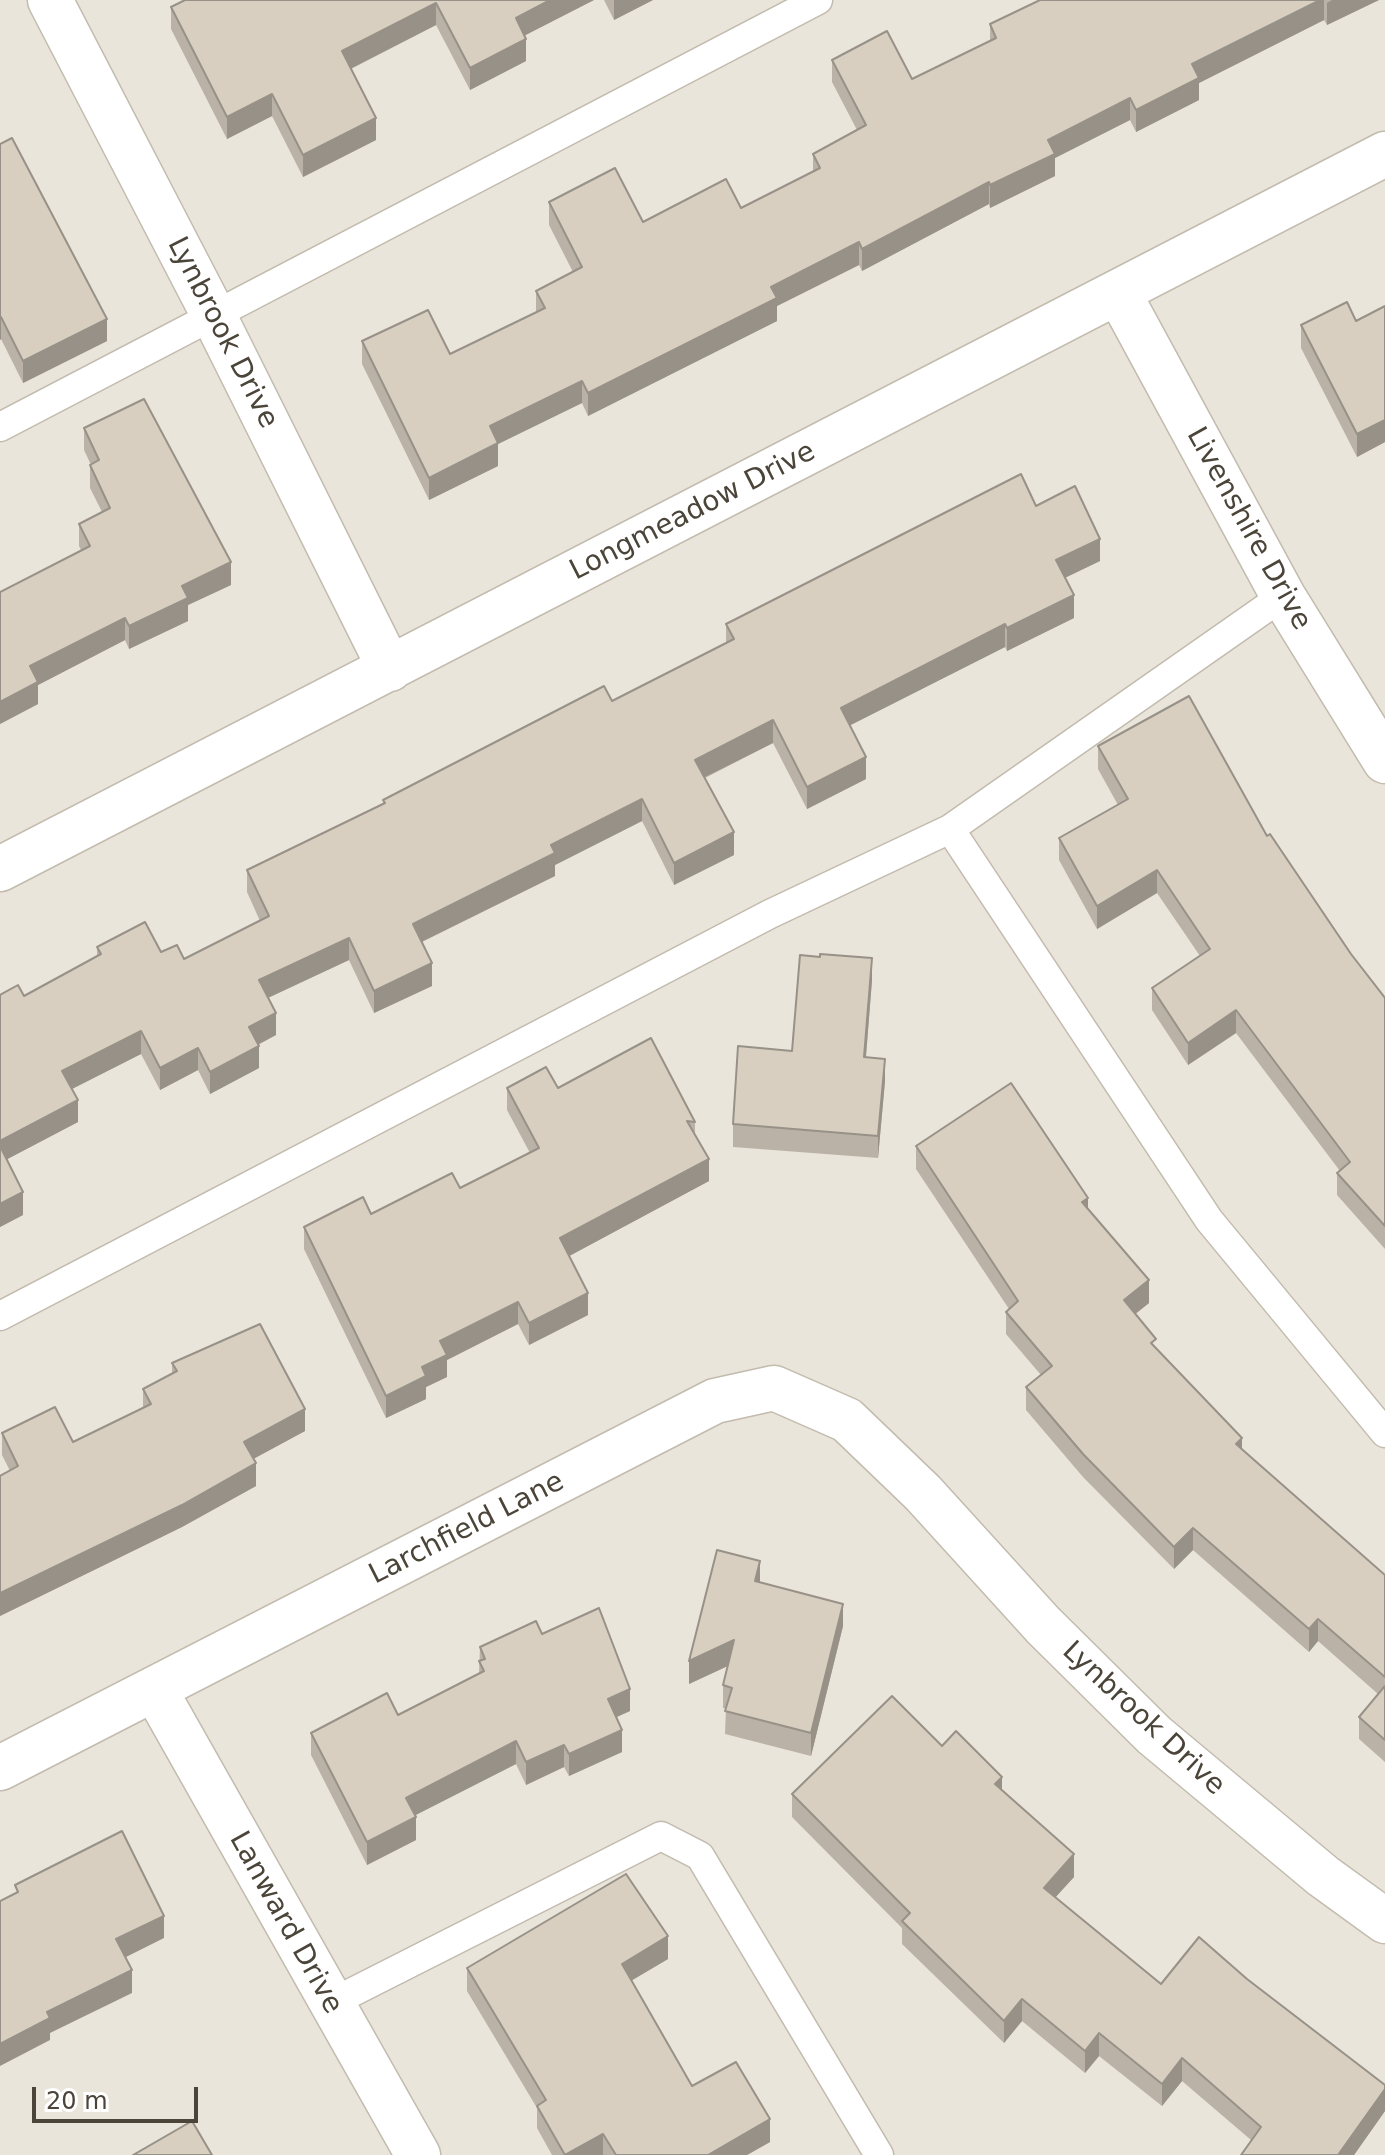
<!DOCTYPE html>
<style>
body{margin:0}
#map{position:relative;width:1385px;height:2155px;overflow:hidden;background:#f6f3ec;font-family:"DejaVu Sans",sans-serif}
canvas{display:block}
.scale{position:absolute;left:32px;top:2087px;width:166px;height:36px;box-sizing:border-box;border:4px solid #4b4439;border-top:0;padding-left:10px;font-size:24px;line-height:28px;white-space:nowrap;color:#4b4439;-webkit-text-stroke:6px #fff;paint-order:stroke}
</style>
<div id="map">
<canvas width="1385" height="2155"></canvas>
<div class="scale">20 m</div>
</div>
<script>
const ctx = document.querySelector('canvas').getContext('2d');
ctx.lineJoin = 'round';
function fill(path, color) { ctx.fillStyle = color; ctx.fill(path, 'evenodd'); }
const toPath = rows => new Path2D(rows.map(r => 'M' + r).join(''));
function trace(path, color, width, dash) { ctx.strokeStyle = color; ctx.lineWidth = width; ctx.lineCap = dash ? 'butt' : 'round'; ctx.setLineDash(dash || []); ctx.stroke(path); }
function write(font, color, halo, rows, align = 'center') {
  ctx.font = font + ' "DejaVu Sans",sans-serif'; ctx.lineWidth = 6; ctx.setLineDash([]); ctx.textBaseline = 'middle'; ctx.strokeStyle = halo; ctx.fillStyle = color; for (const [text, x, y, turn = 0] of rows) {
    ctx.save(); ctx.translate(x, y); ctx.rotate((+turn || 0) * Math.PI / 180); ctx.textAlign = isNaN(turn) ? turn : align; if (halo) ctx.strokeText(text, 0, 0); ctx.fillText(text, 0, 0); ctx.restore();
  }
}
const residential = toPath([
 [0,0,1385,0,1385,2155,0,2155]
]);
const lane = toPath([
 [0,427,818,0],
 [1283,596,950,829,1209,1220,1385,1433],
 [0,1316,770,914,950,829],
 [329,2004,661,1836,700,1856,879,2155]
]);
const street = toPath([
 [50,0,214,316,390,669],
 [1118,292,1283,596,1385,761],
 [0,869,1385,154],
 [155,1690,418,2155],
 [0,1768,715,1401,774,1388,847,1420,923,1493,1043,1625,1154,1735,1323,1876,1385,1921]
]);
const wall = toPath([
 [594,0,525,35,526,61,470,90,436,25,351,69,376,140,303,177,272,116,227,139,171,29,171,7],
 [604,0,653,0,614,20],
 [1040,0,1379,0,1327,25,1324,20,1199,83,1199,100,1136,132,1130,120,1055,158,1055,176,990,208,989,204,862,271,859,265,777,306,777,321,588,416,582,403,498,444,498,466,429,500,362,364,362,341,450,354,536,312,536,291,573,272,549,225,549,202,643,222,741,208,813,171,813,154,857,130,832,82,832,60,912,79,990,41,990,24],
 [0,144,107,341,23,383,1,339,0,340],
 [1385,306,1385,442,1357,457,1301,348,1301,325,1356,321],
 [84,428,231,585,188,605,188,621,129,649,125,640,38,685,38,704,0,724,81,550,79,546,79,524,102,512,90,488,90,465,91,465,84,450],
 [1021,474,1036,506,1075,486,1100,539,1100,561,1065,578,1074,595,1074,618,1007,651,1005,647,850,725,866,757,866,779,807,809,773,743,705,778,734,832,734,855,674,885,642,821,555,865,555,876,422,942,432,963,432,986,374,1013,349,960,268,998,276,1013,276,1035,258,1045,259,1068,210,1094,198,1070,160,1090,141,1054,72,1089,78,1100,78,1122,7,1159,23,1192,23,1215,0,1227,0,995,18,985,24,996,97,957,97,947,145,922,161,952,177,945,184,959,260,921,247,892,247,870,383,804,383,800,604,686,612,701,726,643,726,624],
 [1098,746,1267,836,1351,954,1385,998,1385,1249,1337,1195,1337,1173,1340,1171,1236,1033,1188,1065,1152,1010,1152,988,1200,956,1157,893,1097,929,1059,860,1059,838,1118,805,1098,769],
 [872,980,866,1057,885,1081,878,1158,733,1147,733,1124,792,1051],
 [507,1088,558,1088,695,1122,695,1136,709,1181,569,1256,588,1315,529,1345,518,1324,447,1360,447,1377,426,1387,426,1399,386,1418,304,1249,304,1227,371,1214,460,1188,530,1153,507,1110],
 [916,1146,1088,1209,1149,1303,1135,1314,1156,1349,1242,1451,1385,1575,1385,1762,1359,1739,1359,1717,1378,1694,1318,1641,1309,1652,1193,1550,1174,1569,1083,1477,1026,1410,1026,1387,1041,1375,1006,1334,1006,1312,1009,1309,916,1169],
 [172,1363,305,1431,253,1459,256,1486,182,1527,0,1616,0,1476,10,1471,2,1455,2,1433,73,1442,143,1408,143,1389,172,1373],
 [760,1582,843,1626,811,1756,725,1734,726,1708,723,1708,723,1685,728,1666,689,1684],
 [542,1634,630,1711,616,1717,622,1752,569,1776,564,1767,526,1785,516,1764,415,1815,416,1840,367,1865,311,1755,311,1733,398,1715,479,1673,480,1647],
 [942,1746,1002,1791,1074,1877,1055,1897,1161,1984,1247,1979,1385,2085,1385,2111,1354,2155,1251,2140,1182,2081,1162,2106,1099,2056,1085,2073,1022,2021,1004,2043,902,1944,902,1928,792,1817,792,1794],
 [668,1959,631,1981,692,2086,770,2142,747,2155,552,2155,537,2128,537,2108,467,1991,467,1968]
]);
const shadedWall = toPath([
 [550,0,594,0,516,40,516,18],
 [614,0,653,0,614,20],
 [1320,0,1324,0,1324,20,1199,83,1199,100,1136,132,1136,110,1192,64],
 [1332,0,1379,0,1327,25,1327,3],
 [436,3,436,25,342,73,342,51],
 [526,39,526,61,470,90,470,68],
 [272,94,272,116,227,139,227,117],
 [1130,98,1130,120,1055,158,1055,176,990,208,990,185,1048,140],
 [376,118,376,140,303,177,303,155],
 [989,182,989,204,862,271,862,249],
 [859,242,859,265,777,306,777,321,588,416,588,393,771,287],
 [1,317,1,339,0,340,0,318],
 [107,319,107,341,23,383,23,361],
 [582,381,582,403,498,444,498,466,429,500,429,478,490,426],
 [1385,420,1385,442,1357,457,1357,434],
 [1100,539,1100,561,1056,582,1056,560],
 [231,562,231,585,188,605,188,621,129,649,129,626,182,586],
 [1074,595,1074,618,1007,651,1007,628],
 [125,618,125,640,38,685,38,704,0,724,0,702,30,666],
 [1005,624,1005,647,841,730,841,708],
 [773,720,773,743,695,782,695,760],
 [866,757,866,779,807,809,807,787],
 [642,799,642,821,555,865,555,876,413,946,413,924,551,845],
 [734,832,734,855,674,885,674,863],
 [1157,870,1157,893,1097,929,1097,906],
 [349,938,349,960,259,1002,259,980],
 [872,958,872,980,864,1080,864,1057],
 [432,963,432,986,374,1013,374,991],
 [1236,1010,1236,1033,1188,1065,1188,1043],
 [276,1013,276,1035,249,1049,249,1027],
 [141,1031,141,1054,62,1094,62,1071],
 [259,1046,259,1068,210,1094,210,1072],
 [198,1048,198,1070,160,1090,160,1068],
 [885,1059,885,1081,878,1158,878,1136],
 [78,1100,78,1122,0,1163,0,1141],
 [709,1159,709,1181,560,1261,560,1238],
 [23,1192,23,1215,0,1227,0,1204],
 [1088,1198,1088,1221,1082,1202],
 [1149,1280,1149,1303,1124,1323,1124,1300],
 [588,1293,588,1315,529,1345,529,1323],
 [518,1302,518,1324,447,1360,447,1377,426,1387,426,1399,386,1418,386,1396,422,1367,440,1341],
 [305,1409,305,1431,244,1464,244,1442],
 [1242,1438,1242,1460,1236,1444],
 [256,1463,256,1486,182,1527,0,1616,0,1593],
 [1193,1528,1193,1550,1174,1569,1174,1547],
 [760,1561,760,1584,755,1581],
 [843,1604,843,1626,811,1756,811,1733],
 [1318,1619,1318,1641,1309,1652,1309,1629],
 [734,1640,734,1663,689,1684,689,1661],
 [630,1689,630,1711,608,1721,608,1699],
 [622,1730,622,1752,569,1776,569,1754],
 [516,1741,516,1764,406,1820,406,1798],
 [564,1745,564,1767,526,1785,526,1762],
 [1002,1777,1002,1799,995,1784],
 [416,1817,416,1840,367,1865,367,1842],
 [1074,1854,1074,1877,1044,1910,1044,1888],
 [164,1916,164,1938,116,1962,116,1939],
 [668,1936,668,1959,622,1986,622,1964],
 [132,1970,132,1993,50,2033,50,2040,0,2066,0,2044,47,2012],
 [1022,1999,1022,2021,1004,2043,1004,2021],
 [1099,2033,1099,2056,1085,2073,1085,2051],
 [1182,2058,1182,2081,1162,2106,1162,2084],
 [1385,2089,1385,2111,1354,2155,1338,2155],
 [770,2119,770,2142,747,2155,708,2155],
 [603,2134,603,2155,565,2155]
]);
const building = toPath([
 [185,0,550,0,516,18,526,39,470,68,436,3,342,51,376,118,303,155,272,94,227,117,171,7,185,0],
 [1040,0,1320,0,1192,64,1199,78,1136,110,1130,98,1048,140,1055,154,990,185,989,182,862,249,859,242,771,287,777,298,588,393,582,381,490,426,498,443,429,478,362,341,428,310,450,354,545,308,536,291,582,267,549,202,615,168,643,222,726,179,741,208,820,168,813,154,866,125,832,60,887,31,912,79,996,38,990,24,1040,0],
 [12,138,107,319,23,361,1,317,0,318,0,144,12,138],
 [1347,302,1356,321,1385,306,1385,420,1357,434,1301,325,1347,302],
 [144,399,231,562,182,586,188,598,129,626,125,618,30,666,38,682,0,702,0,592,90,546,79,524,110,508,90,465,99,460,84,428,144,399],
 [1021,474,1036,506,1075,486,1100,539,1056,560,1074,595,1007,628,1005,624,841,708,866,757,807,787,773,720,695,760,734,832,674,863,642,799,551,845,555,853,413,924,432,963,374,991,349,938,259,980,276,1013,249,1027,259,1046,210,1072,198,1048,160,1068,141,1031,62,1071,78,1100,0,1141,0,995,18,985,24,996,101,954,97,947,145,922,161,952,177,945,184,959,269,916,247,870,385,803,383,800,604,686,612,701,734,639,726,624,1021,474],
 [1189,696,1267,836,1270,834,1351,954,1385,998,1385,1226,1337,1173,1350,1162,1236,1010,1188,1043,1152,988,1210,949,1157,870,1097,906,1059,838,1128,799,1098,746,1189,696],
 [820,954,872,958,864,1057,885,1059,878,1136,733,1124,738,1046,792,1051,800,955,820,957,820,954],
 [651,1038,695,1122,687,1121,709,1159,560,1238,588,1293,529,1323,518,1302,440,1341,447,1355,422,1367,426,1376,386,1396,304,1227,363,1197,371,1214,452,1173,460,1188,539,1148,507,1088,546,1067,558,1088,651,1038],
 [1011,1083,1088,1198,1082,1202,1149,1280,1124,1300,1156,1339,1151,1343,1242,1438,1236,1444,1385,1575,1385,1677,1318,1619,1309,1629,1193,1528,1174,1547,1083,1454,1026,1387,1052,1366,1006,1312,1018,1301,916,1146,1011,1083],
 [0,1146,23,1192,0,1204,0,1146],
 [260,1324,305,1409,244,1442,256,1463,182,1505,0,1593,0,1476,18,1466,2,1433,55,1407,73,1442,151,1404,143,1389,177,1371,172,1363,260,1324],
 [717,1550,760,1561,755,1581,843,1604,811,1733,725,1711,732,1688,723,1685,734,1640,689,1661,717,1550],
 [599,1608,630,1689,608,1699,622,1730,569,1754,564,1745,526,1762,516,1741,406,1798,416,1817,367,1842,311,1733,387,1693,398,1715,484,1671,479,1661,485,1659,480,1647,536,1621,542,1634,599,1608],
 [1385,1686,1385,1740,1359,1717,1385,1686],
 [892,1696,942,1746,956,1731,1002,1777,995,1784,1074,1854,1044,1888,1161,1984,1199,1937,1247,1979,1385,2085,1385,2089,1338,2155,1241,2155,1261,2127,1182,2058,1162,2084,1099,2033,1085,2051,1022,1999,1004,2021,902,1921,910,1913,792,1794,892,1696],
 [122,1831,164,1916,116,1939,132,1970,47,2012,50,2018,0,2044,0,1901,18,1892,15,1885,122,1831],
 [626,1874,668,1936,622,1964,692,2086,736,2062,770,2119,708,2155,616,2155,603,2134,565,2155,537,2106,546,2100,467,1968,626,1874],
 [192,2121,212,2155,133,2155,192,2121]
]);
const streetNames = [
 ["Lynbrook Drive",222,333,63],
 ["Longmeadow Drive",693,512,-27],
 ["Livenshire Drive",1248,529,61],
 ["Larchfield Lane",467,1529,-27],
 ["Lynbrook Drive",1143,1719,43],
 ["Lanward Drive",285,1923,61]
];
fill(residential, '#eae5da');
trace(lane, '#c2bbae', 31);
trace(street, '#c2bbae', 47);
trace(lane, '#fff', 28);
trace(street, '#fff', 44);
fill(wall, '#bab2a6');
fill(shadedWall, '#979187');
fill(building, '#d8cfc1');
trace(building, '#979187', 2);
write('28px', '#4b4439', '#fff', streetNames);
</script>
